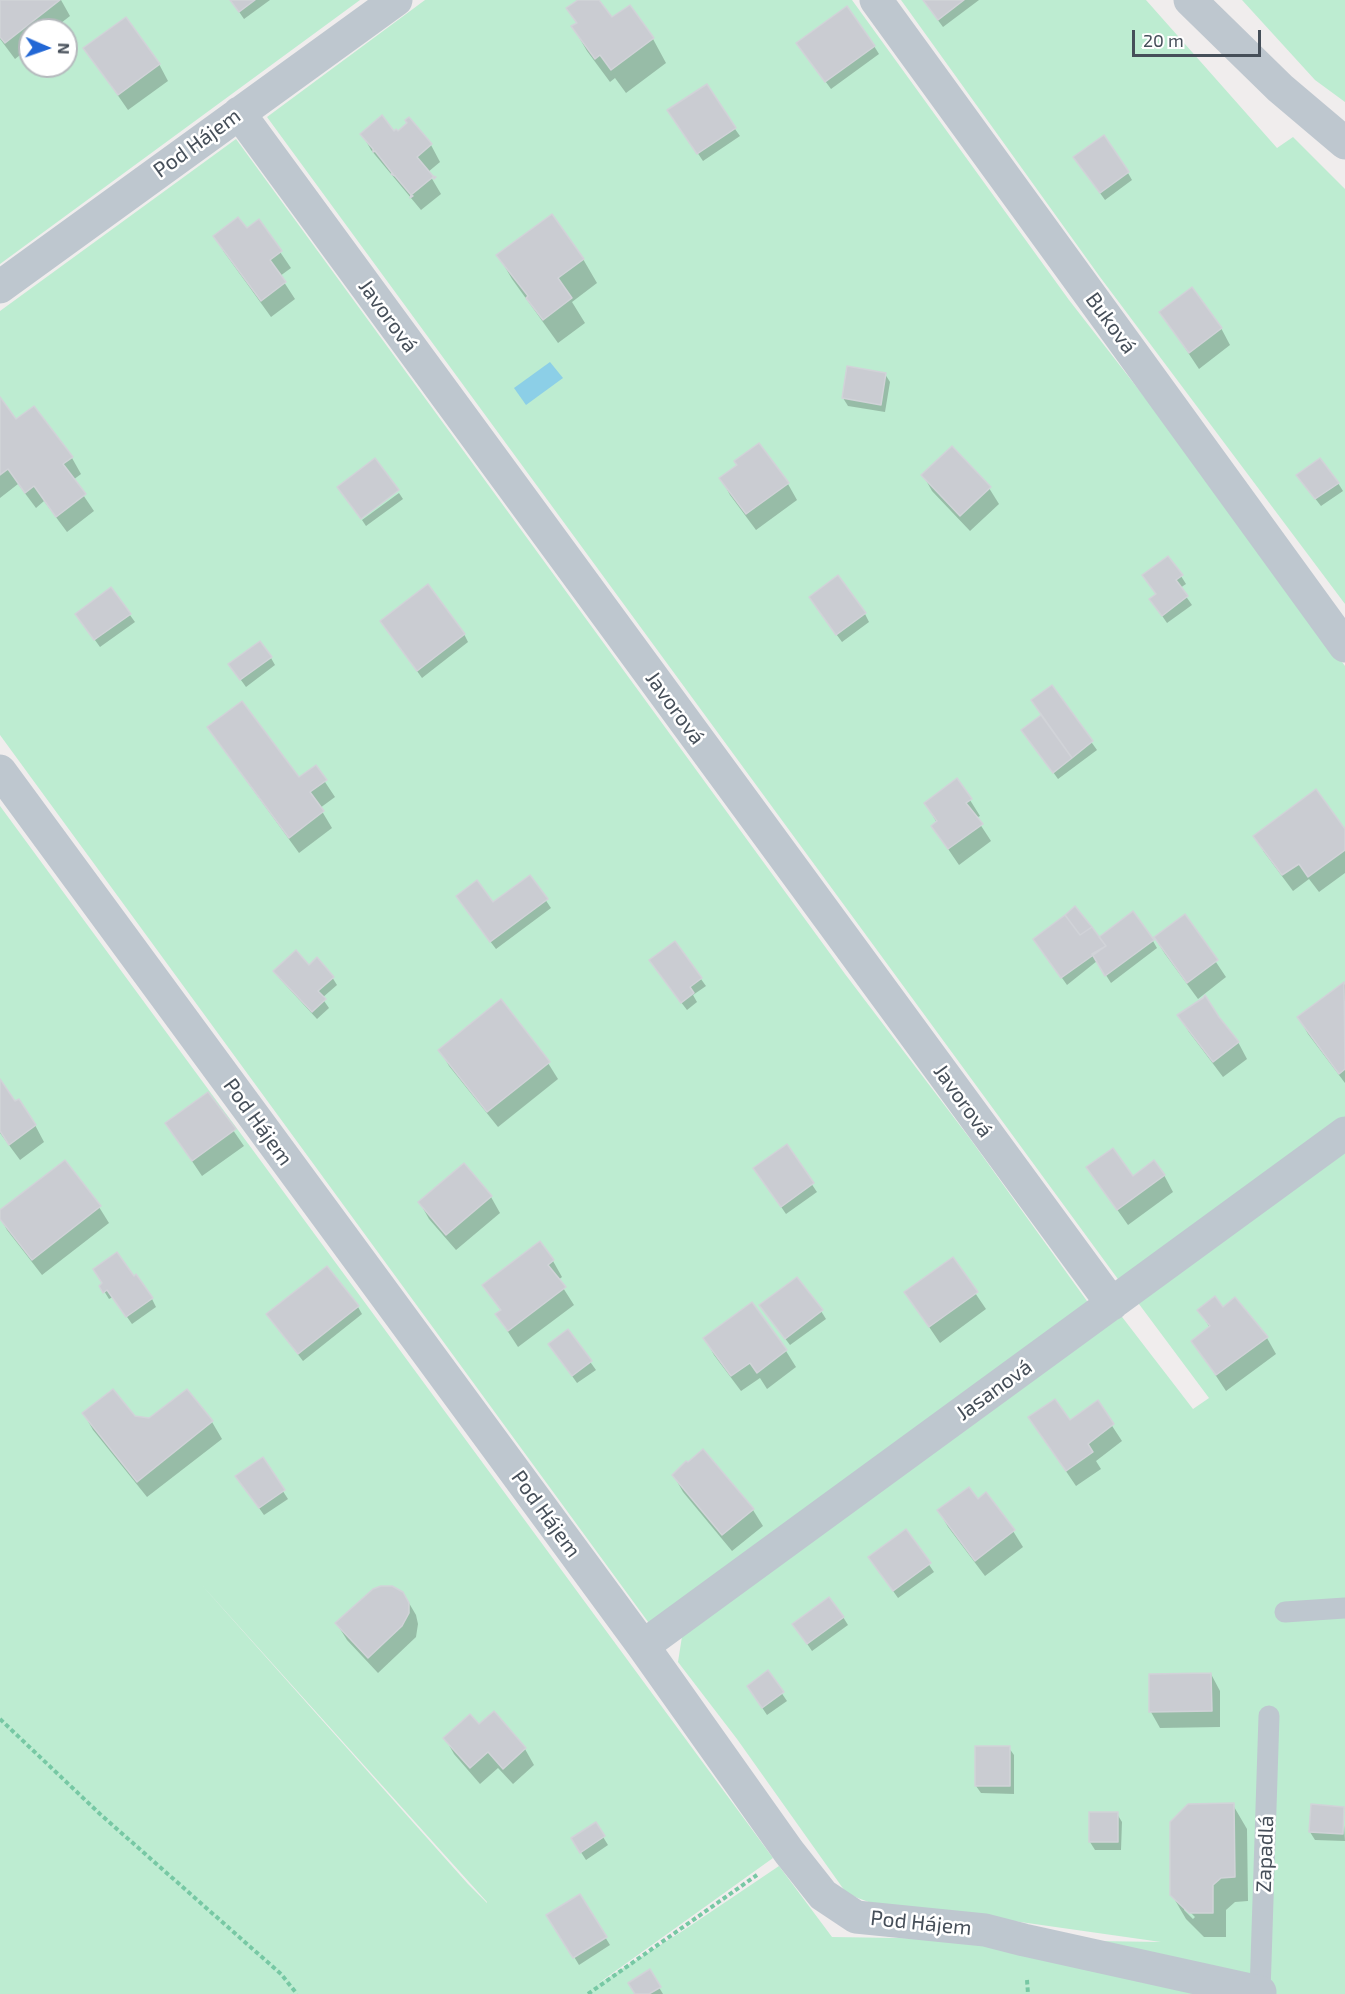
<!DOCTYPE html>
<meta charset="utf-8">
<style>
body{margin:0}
#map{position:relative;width:1345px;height:1994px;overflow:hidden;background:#f0eded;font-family:"Exo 2",sans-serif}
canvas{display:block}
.north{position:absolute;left:18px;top:18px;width:60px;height:60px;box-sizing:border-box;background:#fff;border:2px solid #b5b9bd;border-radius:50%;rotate:92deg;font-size:16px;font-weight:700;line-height:24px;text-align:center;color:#464f59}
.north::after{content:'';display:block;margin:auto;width:21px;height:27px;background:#2267d5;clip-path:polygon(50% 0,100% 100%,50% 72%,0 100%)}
.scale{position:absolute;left:1132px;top:30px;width:129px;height:27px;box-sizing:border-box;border:3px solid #464f59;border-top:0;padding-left:8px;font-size:18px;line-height:21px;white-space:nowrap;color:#464f59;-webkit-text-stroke:4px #fff;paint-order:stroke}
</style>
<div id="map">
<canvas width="1345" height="1994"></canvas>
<div class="north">N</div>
<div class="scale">20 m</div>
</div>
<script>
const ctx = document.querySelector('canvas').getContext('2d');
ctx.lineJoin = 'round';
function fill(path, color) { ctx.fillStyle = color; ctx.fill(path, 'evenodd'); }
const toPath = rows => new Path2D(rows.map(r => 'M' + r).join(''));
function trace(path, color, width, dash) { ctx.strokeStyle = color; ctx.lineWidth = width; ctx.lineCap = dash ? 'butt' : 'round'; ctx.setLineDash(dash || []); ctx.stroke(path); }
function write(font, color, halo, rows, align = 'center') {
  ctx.font = font + ' "Exo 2",sans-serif'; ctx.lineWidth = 5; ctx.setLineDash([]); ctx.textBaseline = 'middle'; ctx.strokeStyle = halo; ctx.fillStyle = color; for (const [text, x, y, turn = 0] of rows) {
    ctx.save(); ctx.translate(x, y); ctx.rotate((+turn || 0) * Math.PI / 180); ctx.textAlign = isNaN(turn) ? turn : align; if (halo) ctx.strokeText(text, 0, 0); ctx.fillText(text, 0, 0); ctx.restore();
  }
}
const green = toPath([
 [0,0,360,0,0,264],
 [30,30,66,30,66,66,30,66],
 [425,0,852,0,1069,300,1195,462,1345,666,1345,1122,1123,1286,267,117],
 [901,0,1146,0,1277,148,1293,137,1345,189,1345,604,1100,277],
 [1242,0,1345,0,1345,102,1315,80],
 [236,139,845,974,971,1140,1092,1308,654,1630,0,735,0,311],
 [0,806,773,1858,596,1985,681,1932,779,1866,832,1937,1161,1942,950,1912,893,1911,847,1894,737,1739,678,1662,683,1630,1119,1313,1193,1409,1209,1398,1136,1300,1345,1147,1345,1994,0,1994],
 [200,1583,487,1902,487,1903,468,1884]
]);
const water = toPath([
 [550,362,563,378,526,405,514,388]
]);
const shadow = toPath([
 [0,0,61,0,70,16,52,30,30,30,30,47,15,59,0,39],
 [231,0,270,0,244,19],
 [580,0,598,0,612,19,629,7,653,39,666,63,626,93,615,78,610,82,587,51,573,27,577,24,568,9],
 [923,0,979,0,943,27],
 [874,46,879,54,831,89,803,51],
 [85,48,159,64,168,81,128,110],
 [674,118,735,129,740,136,703,161],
 [409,119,431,145,440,162,428,172,441,194,421,210,371,150,362,134,398,133,408,123],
 [1075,158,1128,173,1132,180,1105,200],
 [259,221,291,268,280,276,295,299,271,317,224,252,215,236,246,230],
 [498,255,583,259,597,283,572,302,585,323,558,343,512,279],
 [1161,312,1221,328,1230,345,1199,369],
 [885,374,890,382,885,412,848,406,843,398],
 [0,400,15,421,34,408,72,458,81,474,73,480,94,511,67,532,44,501,36,508,18,484,0,498],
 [923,475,989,488,999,504,970,531,932,491],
 [721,478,788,484,797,500,756,530,730,495],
 [1303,483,1338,483,1343,491,1321,506],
 [399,493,403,499,366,526,362,520],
 [1181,576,1186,584,1180,588,1192,605,1167,623,1156,607,1157,595,1149,583],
 [111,589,135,622,100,647,82,622],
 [815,605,865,614,869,622,842,642],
 [382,622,464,634,468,642,422,678],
 [271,658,275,665,246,687,230,665],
 [1052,687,1097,750,1058,779,1023,730,1042,716,1033,701],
 [209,727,298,779,315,767,335,797,320,808,332,828,299,853,219,743],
 [970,800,980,816,976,818,991,841,959,865,933,827,937,823,926,804],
 [1345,831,1345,873,1319,892,1309,879,1293,891,1264,852,1255,836],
 [530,877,551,908,496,949,462,904,493,904],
 [1185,916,1226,977,1198,999,1165,954,1155,938],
 [1098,939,1153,941,1157,948,1111,983,1097,961,1067,985,1040,947],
 [675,943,706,986,693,995,697,1002,687,1010,655,968],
 [275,971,332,977,337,985,322,998,329,1008,317,1019,280,979],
 [1344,984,1345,985,1345,1083,1308,1034,1299,1018],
 [1204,997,1238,1042,1247,1059,1223,1077,1189,1032,1179,1016,1204,999],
 [440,1050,548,1063,558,1079,498,1127,449,1066],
 [0,1082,15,1103,35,1125,44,1142,20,1160,0,1133],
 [208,1094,244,1146,202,1176,167,1124],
 [786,1146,817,1192,786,1214,760,1176],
 [65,1162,99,1207,109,1223,42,1275,7,1230,0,1217,0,1212],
 [464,1165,491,1197,500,1213,456,1250,429,1219,420,1203],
 [1088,1168,1133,1178,1164,1175,1173,1192,1128,1225],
 [952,1259,986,1309,940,1343,906,1293],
 [553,1261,562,1277,558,1280,574,1305,518,1347,497,1315,501,1311,484,1285],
 [101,1286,152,1299,156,1307,132,1324,113,1297,109,1299],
 [1235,1299,1267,1338,1276,1354,1226,1391,1193,1341,1210,1328,1199,1310,1222,1309],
 [751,1304,786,1351,796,1367,767,1389,760,1378,741,1391,714,1355,705,1338],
 [358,1307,362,1314,303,1361,273,1322],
 [821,1311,826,1319,790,1345,766,1313],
 [568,1331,596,1370,577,1383,555,1352],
 [187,1391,212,1422,222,1439,147,1497,93,1430,84,1414,150,1420],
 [1097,1403,1122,1441,1096,1461,1101,1469,1076,1486,1030,1418,1069,1422],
 [703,1451,753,1510,763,1526,732,1551,683,1492,674,1476],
 [262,1459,288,1499,264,1515,242,1484],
 [977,1501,1013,1531,1023,1547,985,1576,948,1527,939,1511],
 [906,1531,934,1572,898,1598,875,1565],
 [406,1598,416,1615,418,1624,416,1637,378,1673,347,1640,337,1624],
 [843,1617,848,1625,812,1651,799,1632],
 [768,1673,787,1701,767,1715,753,1694],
 [1211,1674,1220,1691,1220,1727,1160,1728,1151,1712,1150,1676],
 [494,1713,525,1749,534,1765,513,1784,498,1768,480,1784,454,1754,445,1738,479,1726],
 [1009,1748,1014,1755,1014,1794,981,1793,976,1786],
 [1233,1805,1247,1829,1248,1901,1235,1902,1226,1910,1226,1937,1204,1937,1186,1919,1172,1895],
 [1184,1906,1195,1917,1193,1919,1184,1910],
 [1343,1809,1345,1841,1315,1840,1310,1832],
 [1117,1814,1122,1822,1121,1850,1095,1850,1090,1842],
 [595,1824,608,1845,586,1860,577,1846],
 [580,1896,610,1945,579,1965,549,1915],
 [649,1971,663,1994,636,1994]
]);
const building = toPath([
 [0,0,60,0,5,43,0,37,0,0],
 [230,0,255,0,239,12,230,0],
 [578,0,599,0,612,17,630,5,654,38,611,70,600,55,595,59,571,26,577,23,566,8,578,0],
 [923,0,964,0,938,20,923,0],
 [847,6,875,46,825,82,796,43,847,6],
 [126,17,160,64,118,95,83,48,126,17],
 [707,84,736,128,697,154,667,110,707,84],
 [382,115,394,131,396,129,398,131,407,123,405,120,409,117,432,144,417,157,433,176,436,177,434,179,433,177,411,195,413,196,410,198,411,195,395,176,391,174,393,174,375,151,373,152,373,149,360,134,382,115],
 [1104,135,1129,172,1100,193,1073,157,1104,135],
 [552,214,584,259,558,278,572,298,543,320,526,298,528,296,496,255,552,214],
 [238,217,247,228,259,219,282,251,270,260,286,282,261,301,213,236,238,217],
 [1192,287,1222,328,1189,353,1159,312,1192,287],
 [847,366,886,373,881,405,842,398,847,366],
 [0,397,16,419,34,406,73,457,63,464,86,494,56,517,34,486,25,493,8,469,0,475,0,397],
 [759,443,789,483,746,514,719,478,737,465,734,461,759,443],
 [952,446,991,487,960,516,921,475,952,446],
 [375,458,399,490,361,519,337,487,375,458],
 [1320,458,1339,483,1315,499,1296,475,1320,458],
 [1168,556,1183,575,1176,580,1188,596,1162,616,1149,599,1156,594,1142,575,1168,556],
 [838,575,866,613,836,635,809,597,838,575],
 [428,584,465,634,417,671,380,621,428,584],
 [111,587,131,614,94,640,75,614,111,587],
 [260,641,272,657,240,680,228,664,260,641],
 [1052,685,1093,741,1072,758,1031,700,1052,685],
 [242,701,299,777,316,765,327,780,310,792,324,811,289,838,207,727,242,701],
 [1041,715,1072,758,1053,773,1021,730,1041,715],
 [957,778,972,799,966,803,983,824,948,849,931,826,937,821,924,803,957,778],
 [1316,789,1345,829,1345,850,1308,877,1299,864,1282,875,1253,836,1316,789],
 [530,875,548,899,490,942,456,896,477,880,493,902,530,875],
 [1075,906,1092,927,1080,935,1065,915,1075,906],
 [1133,911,1154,940,1105,976,1092,954,1106,946,1099,937,1133,911],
 [1185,914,1218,960,1187,983,1154,937,1185,914],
 [1065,915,1080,935,1092,927,1106,946,1061,978,1033,939,1065,915],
 [675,941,702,978,690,987,694,993,681,1003,649,960,675,941],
 [296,950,309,965,317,957,334,977,318,991,326,999,312,1012,273,971,296,950],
 [1344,982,1345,1069,1339,1074,1297,1017,1344,982],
 [1205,995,1219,1017,1239,1042,1213,1062,1177,1015,1203,998,1205,995],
 [501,999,550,1062,487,1112,438,1050,501,999],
 [0,1079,15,1101,19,1099,36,1125,9,1145,0,1131,0,1079],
 [208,1092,236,1129,192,1161,165,1123,208,1092],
 [787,1144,814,1183,781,1207,753,1168,787,1144],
 [1113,1148,1133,1176,1154,1160,1165,1175,1117,1210,1086,1167,1113,1148],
 [65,1160,101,1206,32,1260,0,1219,0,1210,65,1160],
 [464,1163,492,1196,446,1235,418,1202,464,1163],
 [540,1241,554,1260,548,1265,566,1287,508,1331,495,1314,501,1310,482,1285,540,1241],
 [117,1252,134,1276,136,1274,153,1298,126,1317,107,1290,103,1293,99,1286,102,1283,93,1269,117,1252],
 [953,1257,978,1292,929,1327,904,1292,953,1257],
 [327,1266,359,1306,298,1354,266,1314,327,1266],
 [797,1277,823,1310,785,1339,759,1305,797,1277],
 [1215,1296,1223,1307,1235,1297,1268,1337,1216,1375,1191,1341,1210,1326,1197,1310,1215,1296],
 [752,1302,787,1350,757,1373,750,1363,731,1376,703,1338,752,1302],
 [568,1329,592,1361,572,1376,548,1344,568,1329],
 [113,1389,135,1416,149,1418,187,1389,213,1421,137,1482,82,1413,113,1389],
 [1055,1399,1070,1420,1098,1400,1114,1424,1088,1444,1093,1452,1066,1471,1028,1417,1055,1399],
 [703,1449,754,1509,722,1535,672,1475,686,1461,688,1462,703,1449],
 [263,1457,285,1490,259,1508,235,1476,263,1457],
 [969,1487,978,1499,986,1492,1015,1530,975,1561,937,1510,969,1487],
 [906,1529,931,1563,893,1591,868,1557,906,1529],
 [381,1586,392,1586,403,1592,409,1603,409,1613,402,1626,368,1658,335,1623,373,1589,381,1586],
 [829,1597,844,1617,807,1644,792,1624,829,1597],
 [768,1670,784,1692,762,1708,747,1686,768,1670],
 [1211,1673,1212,1711,1149,1712,1149,1674,1211,1673],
 [494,1711,526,1748,503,1769,488,1752,470,1768,443,1738,470,1714,479,1724,494,1711],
 [975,1746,1010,1746,1010,1786,975,1786,975,1746],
 [1234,1803,1235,1877,1221,1878,1213,1885,1213,1913,1189,1913,1170,1895,1170,1822,1188,1804,1234,1803],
 [1311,1804,1344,1807,1343,1834,1309,1832,1311,1804],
 [1089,1812,1118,1812,1118,1842,1089,1842,1089,1812],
 [596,1822,605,1836,580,1853,571,1838,596,1822],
 [580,1894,607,1937,573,1958,546,1915,580,1894],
 [650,1969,661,1987,649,1994,635,1994,628,1983,650,1969]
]);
const path = toPath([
 [0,1719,100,1814,281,1974,297,1994],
 [1027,1980,1028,1994],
 [588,1994,757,1875]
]);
const lane = toPath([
 [1285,1612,1345,1608],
 [1260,1992,1269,1716]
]);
const street = toPath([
 [876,0,1345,646],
 [1190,0,1280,88,1345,143],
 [239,113,1112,1304],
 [0,287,396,0],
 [0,771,643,1646,789,1852,823,1895,856,1917,985,1930,1024,1940,1260,1992],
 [643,1646,1345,1133]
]);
const streetNames = [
 ["Pod Hájem",197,143,-36],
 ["Javorová",388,316,54],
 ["Buková",1111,323,54],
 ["Javorová",675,708,54],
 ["Javorová",963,1101,54],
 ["Pod Hájem",258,1122,54],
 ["Jasanová",994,1390,-36],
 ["Pod Hájem",546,1514,54],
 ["Zapadlá",1265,1854,-88],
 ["Pod Hájem",921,1923,6]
];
fill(green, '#bdecd1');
fill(water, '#8ccfe7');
fill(shadow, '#0003');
fill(building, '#caccd2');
trace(building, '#d1d3d8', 1.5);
trace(path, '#77c8a4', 4, [4.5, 3]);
trace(lane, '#bec7cf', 21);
trace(street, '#bec7cf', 33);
write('21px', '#464f59', '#fff', streetNames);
</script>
